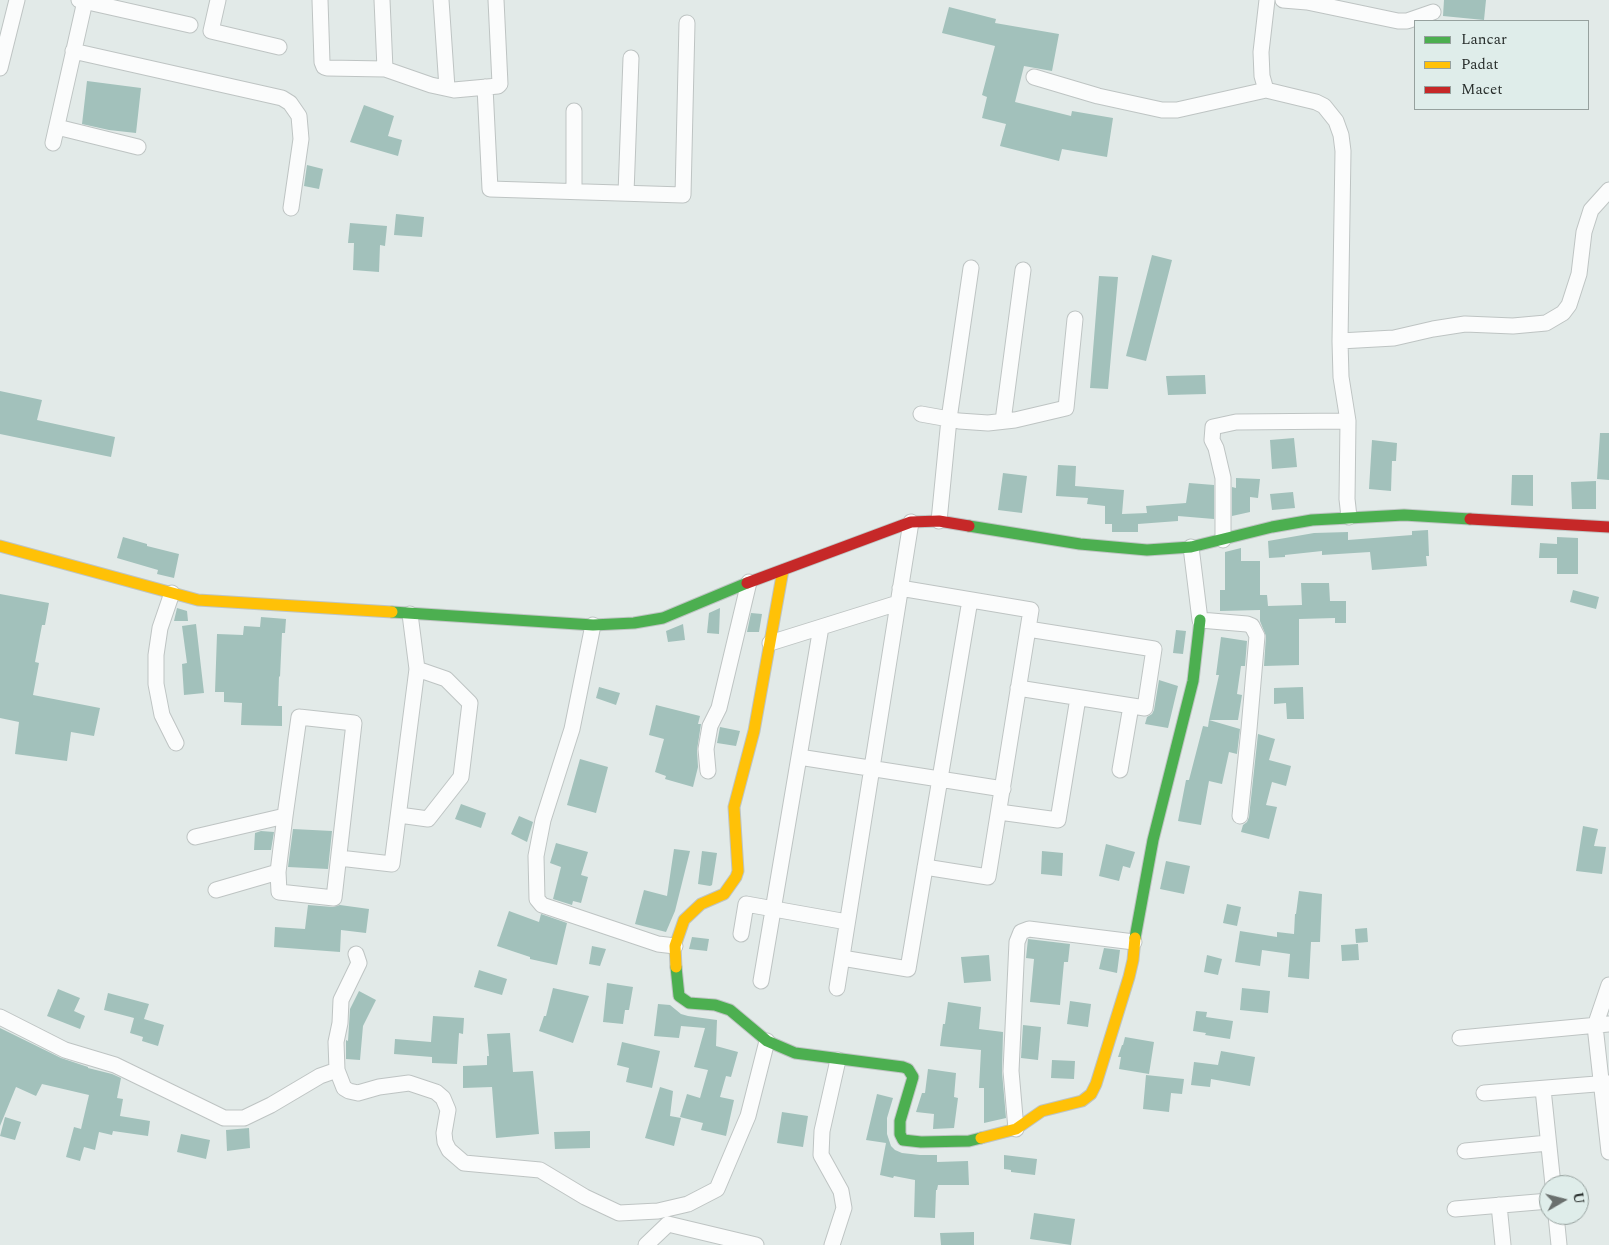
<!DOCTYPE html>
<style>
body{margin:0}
#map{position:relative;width:1609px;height:1245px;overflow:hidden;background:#e2eae8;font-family:Spectral,serif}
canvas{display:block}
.legend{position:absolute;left:1414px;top:20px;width:175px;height:90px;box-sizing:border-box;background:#dfedea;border:1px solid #96a19e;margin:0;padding:6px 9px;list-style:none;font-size:15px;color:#292f2d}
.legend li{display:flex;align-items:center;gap:10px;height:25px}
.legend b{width:25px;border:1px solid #96a19e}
.north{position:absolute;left:1539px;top:1175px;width:50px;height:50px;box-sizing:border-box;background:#dfedea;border:1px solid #96a19e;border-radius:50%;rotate:82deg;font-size:14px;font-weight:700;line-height:20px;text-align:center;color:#292f2d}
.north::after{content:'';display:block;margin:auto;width:18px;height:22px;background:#6a706e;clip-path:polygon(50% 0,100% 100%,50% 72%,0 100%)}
</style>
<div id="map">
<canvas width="1609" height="1245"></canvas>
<ul class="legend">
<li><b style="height:6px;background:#4caf50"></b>Lancar</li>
<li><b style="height:6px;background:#ffc107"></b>Padat</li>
<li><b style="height:6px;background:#c62828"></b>Macet</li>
</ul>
<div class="north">U</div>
</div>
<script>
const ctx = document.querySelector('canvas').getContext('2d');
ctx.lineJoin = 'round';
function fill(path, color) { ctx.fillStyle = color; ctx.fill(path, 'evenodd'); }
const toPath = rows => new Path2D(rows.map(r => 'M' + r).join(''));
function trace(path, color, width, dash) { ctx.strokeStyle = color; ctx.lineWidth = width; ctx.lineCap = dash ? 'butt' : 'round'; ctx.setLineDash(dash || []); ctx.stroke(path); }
const building = toPath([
 [1444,0,1486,0,1484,20,1443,16],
 [949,7,996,19,995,23,1059,34,1052,71,1024,66,1015,102,1071,116,1072,111,1113,118,1107,157,1062,149,1059,161,1000,146,1006,124,982,118,987,97,982,95,995,46,942,33],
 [87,81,141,88,136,133,109,130,82,124],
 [364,105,394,116,388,136,402,140,398,156,350,142],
 [307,165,323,169,319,189,304,186],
 [396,214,424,217,422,237,394,235],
 [350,223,387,226,385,246,380,245,379,272,353,270,354,243,348,243],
 [1152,255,1172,260,1146,361,1126,356],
 [1099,276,1118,277,1108,389,1090,388],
 [1205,375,1206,394,1168,395,1166,376],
 [0,391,42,400,37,420,115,437,111,457,0,434],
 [1600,433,1609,433,1609,480,1597,479],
 [1294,438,1297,467,1272,469,1270,440],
 [1372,440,1397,443,1396,461,1392,461,1391,491,1369,489],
 [1058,465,1076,466,1075,486,1124,490,1122,514,1147,513,1146,506,1186,503,1189,483,1214,485,1214,519,1178,516,1178,521,1138,524,1138,532,1112,532,1112,524,1105,524,1105,506,1087,504,1088,498,1056,496],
 [1003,473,1027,476,1022,513,998,510],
 [1512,475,1533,475,1533,506,1511,505],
 [1236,478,1260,479,1258,498,1250,497,1250,512,1232,516,1232,487,1236,488],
 [1596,481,1596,509,1572,509,1571,482],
 [1293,492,1295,508,1272,510,1270,494],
 [1428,530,1429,556,1426,556,1427,566,1372,570,1370,552,1322,555,1322,551,1285,555,1285,557,1269,558,1268,541,1314,533,1348,532,1348,540,1412,535,1412,531],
 [123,537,147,544,147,546,179,554,174,578,157,574,158,570,117,558],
 [1557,537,1578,538,1578,574,1557,574,1557,558,1539,558,1540,543,1557,544],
 [1241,548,1241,561,1260,561,1260,595,1267,595,1268,606,1302,605,1301,583,1329,583,1330,601,1346,601,1346,623,1335,623,1335,618,1299,619,1299,665,1264,666,1266,636,1260,621,1260,610,1220,611,1220,590,1225,590,1225,552],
 [1573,590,1599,597,1596,609,1570,602],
 [0,594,49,603,45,625,42,625,35,662,39,663,33,695,100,708,94,736,71,732,67,761,15,754,19,722,0,718],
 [177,608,187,611,188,621,174,621],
 [720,608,719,634,707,633,709,613],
 [751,613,762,614,759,632,747,632],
 [261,617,286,619,285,633,282,633,280,677,279,676,278,706,282,706,282,726,241,725,242,703,224,702,224,692,215,692,217,634,243,635,244,626,260,627],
 [196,624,204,693,184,695,182,664,187,663,182,626],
 [683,624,685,640,668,642,666,631],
 [1176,630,1186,631,1183,654,1173,653],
 [1221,637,1247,641,1245,666,1241,666,1237,694,1242,695,1238,720,1209,720,1219,675,1216,675],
 [1159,680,1178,686,1168,728,1145,724,1147,717,1152,714,1154,710],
 [599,687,620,693,616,705,596,698],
 [1303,687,1304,719,1287,719,1286,703,1274,704,1274,688],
 [656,705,700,716,698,724,701,724,697,750,698,767,693,787,665,779,666,776,655,772,664,739,649,735],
 [1209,720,1240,729,1237,754,1229,752,1222,784,1209,781,1201,825,1178,821,1186,780,1189,780,1203,726,1208,727],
 [720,727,740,731,736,746,717,743],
 [1258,734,1275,739,1269,760,1291,766,1286,786,1272,782,1266,805,1277,807,1269,839,1241,832,1243,825,1247,822,1249,817],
 [580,759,608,767,596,813,567,805],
 [461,804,486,813,481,828,455,819],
 [519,816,533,822,527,842,511,834],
 [1583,826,1598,829,1594,846,1606,847,1602,874,1576,871],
 [293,829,332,831,328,869,288,867],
 [261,831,274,832,271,850,254,850,255,833],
 [556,843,588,852,581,875,588,877,581,903,573,901,572,905,553,899,561,867,550,863],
 [1106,844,1135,852,1130,868,1123,866,1119,881,1099,876],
 [674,849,690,851,675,911,666,932,635,924,644,890,667,896],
 [702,851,717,853,712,885,710,886,698,884],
 [1042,851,1063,853,1062,876,1041,874],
 [1166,861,1190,866,1184,894,1160,889],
 [1299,891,1322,894,1320,942,1311,942,1309,979,1288,977,1290,954,1262,950,1260,966,1235,962,1240,931,1277,937,1277,932,1294,934,1295,914,1296,914],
 [1227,904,1241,907,1237,926,1223,923],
 [308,905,333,907,340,905,369,909,366,933,341,930,340,952,274,947,275,927,305,929],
 [509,911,539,922,541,914,567,923,557,965,530,959,530,957,497,946],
 [1367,928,1368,942,1356,943,1355,929],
 [692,937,709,939,707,951,689,949],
 [1028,939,1070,944,1068,962,1064,962,1060,1005,1030,1002,1034,959,1026,958],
 [1358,944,1359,960,1342,961,1341,945],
 [592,946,606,949,600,966,589,964],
 [1104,948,1120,950,1117,973,1099,969],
 [989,955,991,981,964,983,961,957],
 [1207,955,1222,959,1218,975,1204,972],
 [479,970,507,979,502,995,474,987],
 [607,983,633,987,629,1010,625,1010,623,1024,603,1022],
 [553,988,589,996,573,1043,539,1031,544,1016,546,1016],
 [1242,988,1270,991,1268,1013,1240,1010],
 [58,989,80,998,74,1011,85,1016,80,1029,47,1016],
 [359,991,376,1000,363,1026,360,1060,346,1059,346,1040,348,1041,350,1009],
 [108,993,149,1004,144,1019,164,1025,158,1046,142,1041,143,1037,130,1033,134,1018,104,1010],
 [1070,1001,1091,1004,1088,1027,1067,1024],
 [948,1002,981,1007,979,1029,1003,1032,1002,1072,1006,1118,984,1123,984,1088,979,1088,981,1050,940,1046,943,1024,945,1024],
 [658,1004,670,1005,681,1014,688,1016,717,1020,716,1046,738,1052,731,1077,726,1076,720,1097,734,1100,726,1136,701,1130,703,1123,680,1117,687,1094,700,1098,708,1070,694,1067,705,1028,681,1026,679,1038,654,1036],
 [1196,1011,1207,1012,1206,1017,1233,1021,1230,1039,1205,1035,1206,1033,1193,1031],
 [433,1016,464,1018,463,1034,459,1033,457,1064,432,1063,432,1057,394,1054,395,1039,431,1042],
 [1023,1025,1041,1027,1038,1060,1021,1058],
 [0,1028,61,1058,88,1067,88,1068,112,1074,121,1078,117,1098,123,1099,120,1116,150,1121,148,1136,113,1131,112,1135,99,1132,95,1150,84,1147,80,1161,66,1157,74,1127,81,1129,89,1095,42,1084,36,1096,16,1087,0,1126],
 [510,1033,513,1072,533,1071,539,1134,496,1138,492,1087,463,1088,463,1066,487,1065,487,1056,489,1056,487,1034],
 [1125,1037,1154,1042,1149,1074,1119,1069,1121,1057,1118,1057,1122,1045,1123,1045],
 [622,1042,660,1051,652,1088,626,1082,629,1068,617,1065],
 [1221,1051,1255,1057,1250,1086,1211,1079,1210,1087,1191,1085,1194,1062,1218,1065],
 [1052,1060,1075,1061,1074,1079,1051,1078],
 [928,1069,956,1073,954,1097,958,1098,954,1128,933,1129,934,1114,916,1112,922,1093,925,1093],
 [1146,1075,1184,1079,1182,1094,1171,1093,1169,1112,1143,1109],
 [660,1087,673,1091,670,1116,681,1118,674,1146,645,1138],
 [877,1094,893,1098,887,1118,887,1134,891,1146,895,1150,902,1153,920,1155,937,1155,937,1162,968,1161,969,1185,938,1185,937,1190,936,1190,935,1218,914,1217,915,1180,894,1176,893,1178,880,1175,886,1143,866,1140],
 [782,1112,808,1116,803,1147,777,1143],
 [5,1117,21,1122,15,1140,0,1136],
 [249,1128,250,1148,227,1151,226,1130],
 [590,1131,590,1148,555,1149,554,1132],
 [181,1134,210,1140,206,1159,177,1152],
 [1004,1155,1037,1159,1035,1175,1011,1172,1011,1170,1004,1169],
 [1034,1213,1075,1219,1071,1245,1030,1239],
 [974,1232,974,1245,941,1245,940,1233]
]);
const street = toPath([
 [79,0,190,25],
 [218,0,211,31,279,47],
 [320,0,322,62,324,67,327,68,385,69,431,85,454,90,498,86,500,84,496,0],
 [382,0,385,69],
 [441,0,447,88],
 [1267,0,1261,52,1262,76,1266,90,1316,102,1324,106,1336,121,1341,135,1343,151,1340,341,1341,377,1348,421,1347,499,1349,517],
 [1283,0,1307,2,1398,21,1407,21,1433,12],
 [73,51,282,98,290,103,299,116,301,139,291,208],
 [0,68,17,0],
 [1034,77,1098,96,1162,110,1177,110,1266,90],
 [485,87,490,189,683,195,687,23],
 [57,127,138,147],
 [53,143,85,1],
 [574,191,574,111],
 [626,193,631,58],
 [1340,341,1394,338,1433,329,1465,324,1513,326,1546,323,1563,313,1569,305,1579,274,1584,232,1591,210,1609,190],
 [921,414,949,419,971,268],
 [1003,421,1023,270],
 [939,521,949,419,959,421,988,423,1015,420,1066,408,1075,319],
 [1223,540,1223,478,1216,448,1212,440,1213,427,1236,422,1348,421],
 [1191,547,1200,620,1247,624,1252,626,1257,636,1249,729,1240,816],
 [900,588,1031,610,988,877,925,867],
 [172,593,160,628,156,655,156,684,162,715,176,743],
 [593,625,572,729,543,820,536,856,537,899,542,905,658,944,675,946],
 [770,643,898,603],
 [1018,688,1145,708,1154,649,1028,629],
 [299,717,354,723,334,898,279,892,278,872,285,816,299,717],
 [799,757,1003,789],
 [1120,770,1131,706],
 [708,771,706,749,710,726,719,708,749,582],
 [999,812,1058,820,1078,698],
 [399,815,428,819,461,777,470,703,446,679,417,669],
 [195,837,285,816],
 [339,858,392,864,417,669,410,614],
 [216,890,278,872],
 [741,934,746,904,847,922],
 [356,954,359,963,341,1000,340,1023,336,1042,337,1070,344,1088,349,1091,358,1093,379,1087,409,1083,436,1092,443,1098,448,1110,444,1133,445,1142,449,1150,464,1163,540,1170,585,1197,619,1213,658,1211,688,1204,717,1189,748,1116,767,1041],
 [842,958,908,969,970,600],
 [761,981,821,627],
 [1609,985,1595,1026,1609,1152],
 [837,988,911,522],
 [0,1017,65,1050,115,1065,224,1118,244,1118,271,1105,320,1076,337,1070],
 [1460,1038,1609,1024],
 [1543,1089,1553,1185],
 [1484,1093,1609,1083],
 [1016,1129,1011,1071,1017,942,1021,932,1029,929,1134,942],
 [1465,1151,1548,1143],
 [1499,1205,1503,1245],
 [1455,1209,1549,1201],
 [1556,1215,1559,1245],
 [646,1245,668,1224,756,1245],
 [832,1245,844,1208,841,1191,821,1155,822,1131,838,1060]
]);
const fast = toPath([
 [969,526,1080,544,1147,550,1191,547,1272,527,1312,520,1404,515,1470,519],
 [392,612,593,625,634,623,663,618,747,583],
 [1135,938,1153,840,1193,681,1200,620],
 [676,967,679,996,689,1003,715,1005,730,1010,767,1041,795,1053,903,1067,908,1069,913,1077,900,1121,900,1134,903,1140,921,1142,969,1141,981,1138]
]);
const slow = toPath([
 [0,546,198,600,392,612],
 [676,967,675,946,684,920,701,904,724,894,736,877,738,871,734,807,754,731,783,570],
 [981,1138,1016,1129,1042,1111,1082,1101,1091,1094,1096,1084,1129,977,1133,960,1135,938]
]);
const jam = toPath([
 [1470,519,1609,527],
 [747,583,911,522,939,521,969,526]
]);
fill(building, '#a2c1bb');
trace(street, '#bec4c3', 17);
trace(fast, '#bec4c3', 13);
trace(slow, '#bec4c3', 13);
trace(jam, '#bec4c3', 13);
trace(street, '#fbfcfc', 15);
trace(fast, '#4caf50', 11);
trace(slow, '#ffc107', 11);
trace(jam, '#c62828', 11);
</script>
